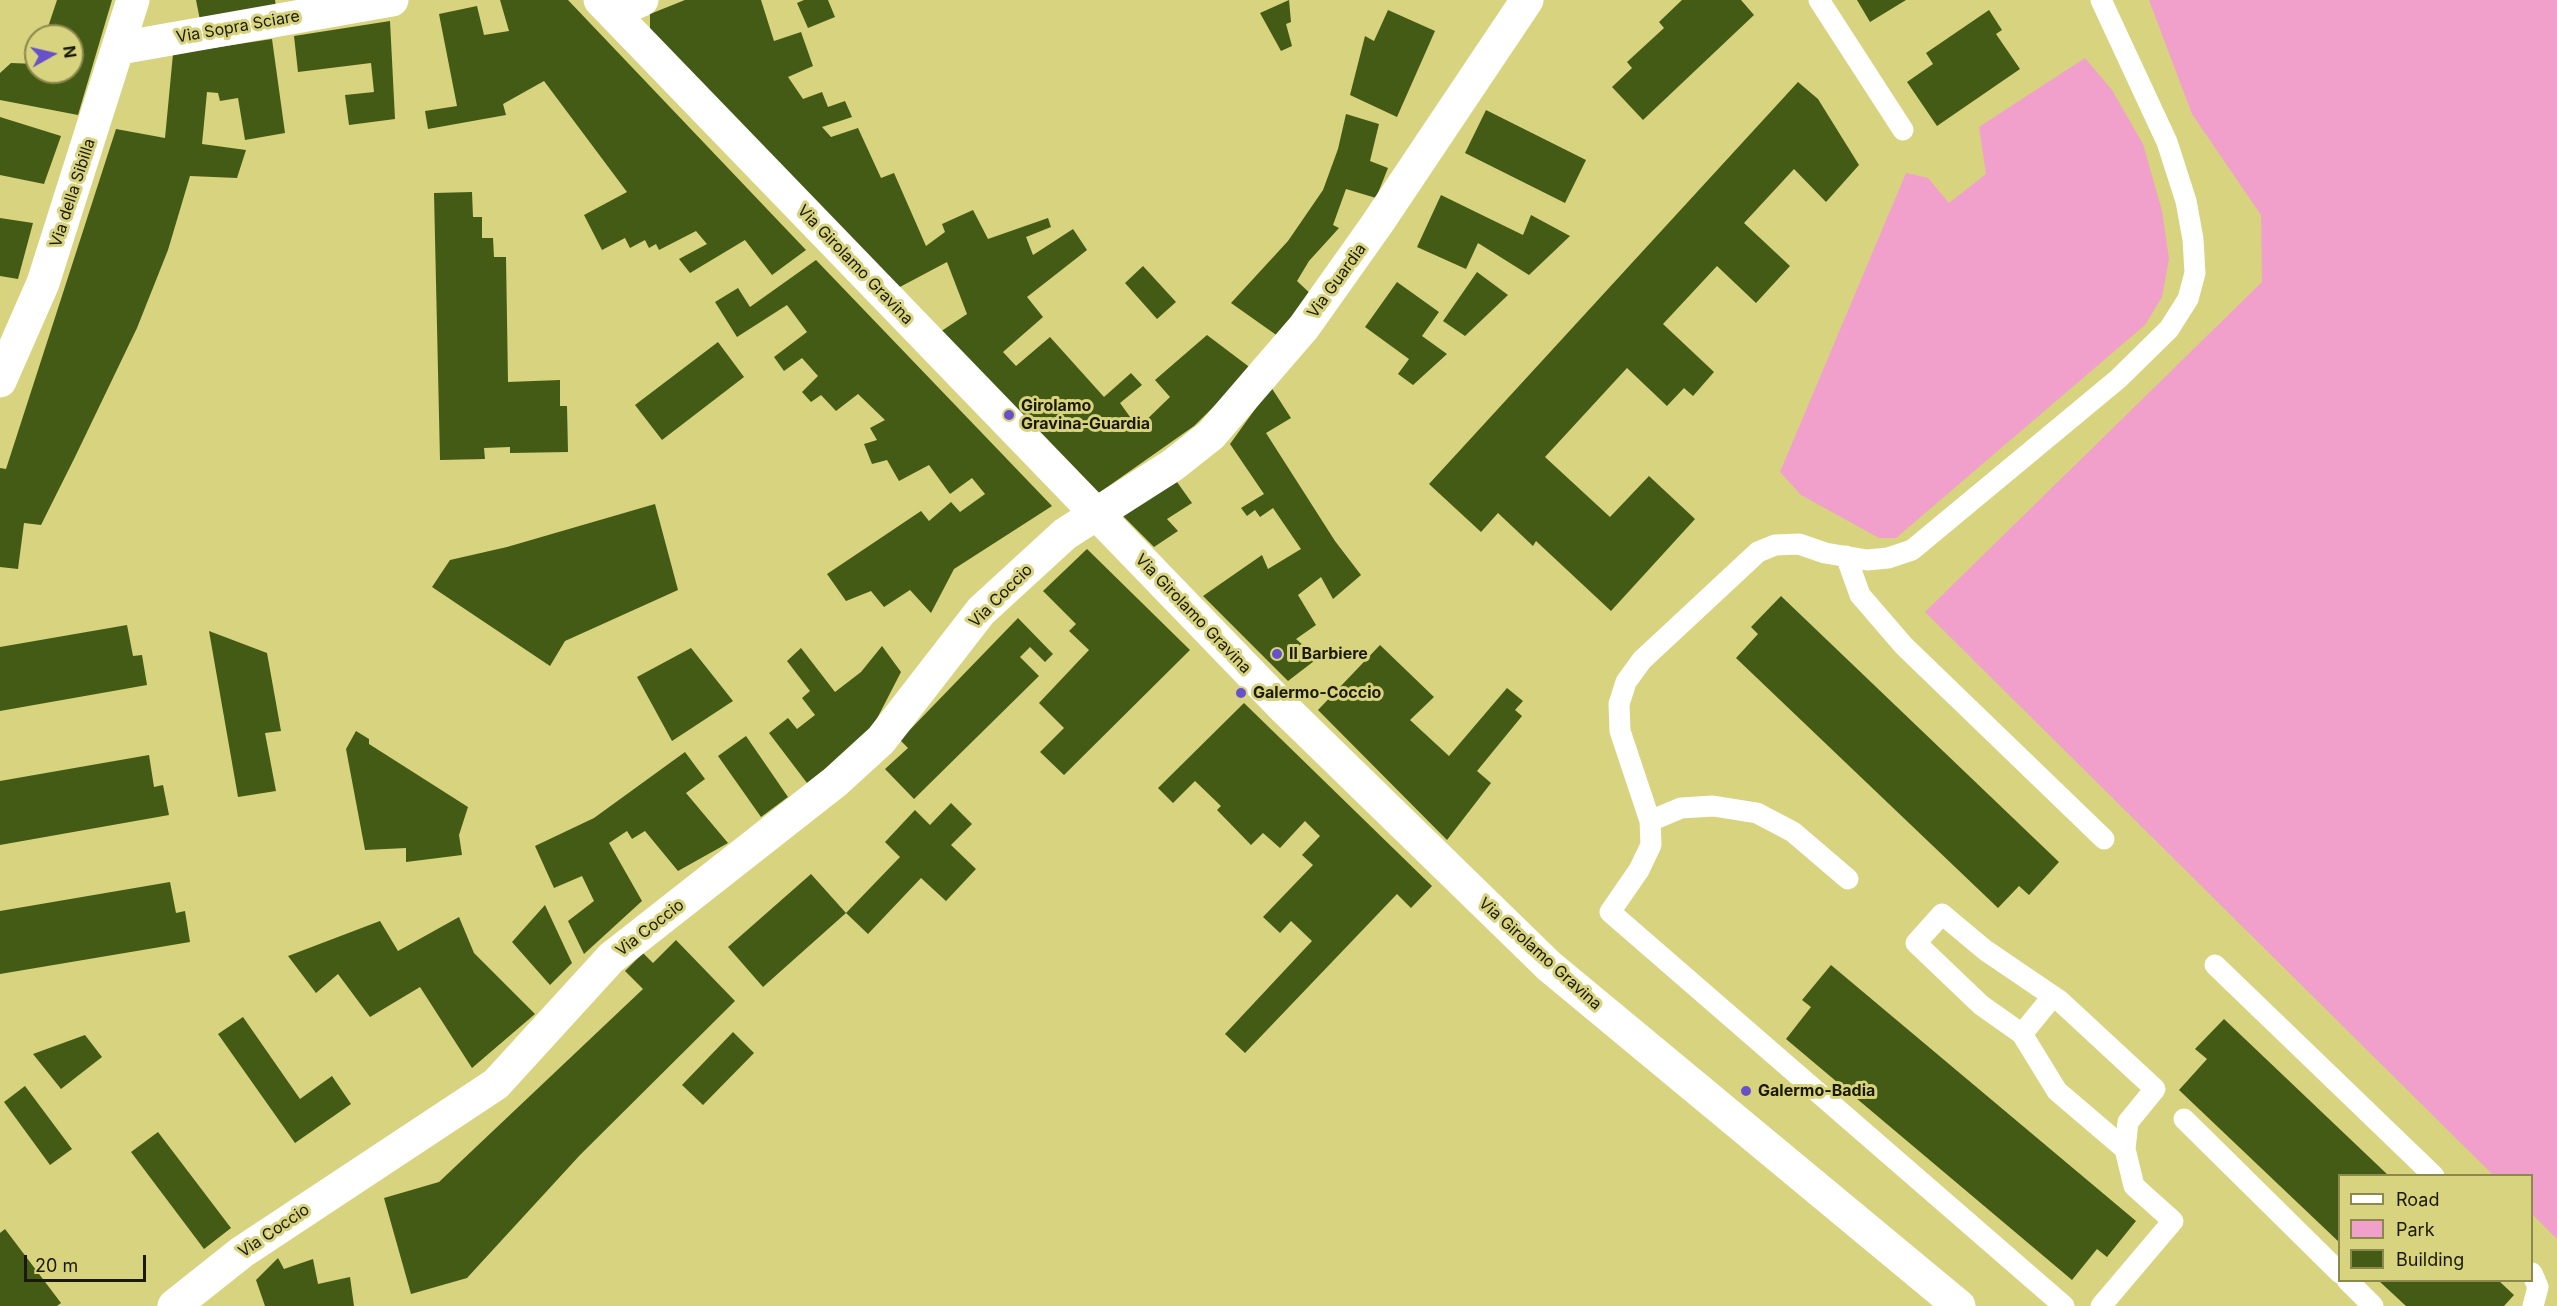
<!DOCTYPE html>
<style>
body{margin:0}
#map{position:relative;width:2557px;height:1306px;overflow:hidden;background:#d7d37f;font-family:Inter,sans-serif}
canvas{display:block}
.legend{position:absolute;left:2338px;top:1174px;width:195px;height:108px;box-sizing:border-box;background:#d7d37f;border:2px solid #8c894d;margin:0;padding:8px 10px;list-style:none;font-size:18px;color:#1b1901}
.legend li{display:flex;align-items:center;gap:12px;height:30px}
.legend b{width:30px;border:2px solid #8c894d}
.north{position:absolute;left:24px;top:24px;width:60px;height:60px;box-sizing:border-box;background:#d7d37f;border:2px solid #8c894d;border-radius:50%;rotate:82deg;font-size:16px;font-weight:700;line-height:24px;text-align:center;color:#1b1901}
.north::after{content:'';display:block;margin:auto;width:21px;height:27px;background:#6651ca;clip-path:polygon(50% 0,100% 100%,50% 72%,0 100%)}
.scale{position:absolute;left:24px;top:1255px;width:122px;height:27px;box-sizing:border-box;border:3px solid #1b1901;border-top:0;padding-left:8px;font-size:18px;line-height:21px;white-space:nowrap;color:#1b1901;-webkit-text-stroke:4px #d7d37f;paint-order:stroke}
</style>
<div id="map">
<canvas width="2557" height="1306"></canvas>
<ul class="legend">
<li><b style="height:8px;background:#fff"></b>Road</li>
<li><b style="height:16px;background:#f0a0cb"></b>Park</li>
<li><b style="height:16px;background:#445b15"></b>Building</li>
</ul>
<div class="north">N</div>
<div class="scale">20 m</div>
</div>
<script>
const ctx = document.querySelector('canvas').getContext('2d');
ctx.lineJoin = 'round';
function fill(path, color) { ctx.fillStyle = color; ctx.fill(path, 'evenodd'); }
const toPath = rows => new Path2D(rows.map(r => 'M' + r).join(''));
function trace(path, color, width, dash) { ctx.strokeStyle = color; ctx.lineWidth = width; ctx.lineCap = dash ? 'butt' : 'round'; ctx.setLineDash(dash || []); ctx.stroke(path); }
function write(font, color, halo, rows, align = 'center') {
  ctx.font = font + ' Inter,sans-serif'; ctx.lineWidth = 6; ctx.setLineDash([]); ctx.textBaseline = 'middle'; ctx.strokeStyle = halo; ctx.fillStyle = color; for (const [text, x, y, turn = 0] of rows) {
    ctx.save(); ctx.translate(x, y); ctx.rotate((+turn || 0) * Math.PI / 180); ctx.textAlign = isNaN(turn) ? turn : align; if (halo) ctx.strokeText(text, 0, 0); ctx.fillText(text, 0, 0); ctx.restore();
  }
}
const green = toPath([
 [2149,0,2557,0,2557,1239,2532,1214,2532,1176,2493,1175,1925,612,2262,282,2261,215,2192,114],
 [2085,58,2112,90,2143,144,2162,211,2169,259,2162,297,2145,325,1896,538,1879,538,1801,495,1780,472,1906,173,1928,178,1949,203,1986,174,1979,127]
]);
const building = toPath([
 [57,0,112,0,78,115,0,100,0,73,11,63,36,64,36,72,72,72,72,36,45,36],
 [196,0,275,0,276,7,200,20],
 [500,0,568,0,806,250,772,275,745,240,690,273,679,259,707,244,696,231,659,250,656,244,649,248,645,240,630,248,625,238,602,250,584,215,627,192,544,81,503,104,506,115,428,129,425,111,457,106,439,14,477,6,484,35,509,31],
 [685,0,761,0,774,41,801,32,813,66,788,77,803,99,822,92,828,107,845,101,852,117,822,127,831,137,858,128,881,178,894,173,926,246,945,232,942,224,973,210,988,239,1048,218,1051,227,1026,237,1033,255,1073,229,1087,250,1027,297,1043,317,1003,352,1016,366,1050,337,1104,397,1131,373,1142,385,1120,403,1138,428,1170,397,1155,380,1207,335,1252,369,1194,426,1096,495,940,332,967,314,947,262,898,288,650,29,650,14],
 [804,0,828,0,835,17,808,28,797,3],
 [1289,0,1291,22,1286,24,1292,46,1281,51,1260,13],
 [1682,0,1741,0,1754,15,1643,120,1612,87,1632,68,1627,62,1664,28,1659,22],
 [1857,0,1906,0,1870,22],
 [1388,10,1435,31,1397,117,1350,95,1365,36,1374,41],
 [1989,10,2002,30,1996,34,2020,69,1937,126,1907,82,1933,64,1926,53],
 [390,21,395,119,349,125,345,95,374,92,371,63,298,72,294,36],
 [272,39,285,133,245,140,238,98,220,101,218,93,207,92,202,144,246,150,237,178,190,176,168,250,137,328,75,457,41,525,24,523,18,569,0,567,0,468,6,469,116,129,165,138,173,54],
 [1798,82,1818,99,1859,165,1826,202,1794,169,1744,223,1790,266,1756,303,1717,266,1663,324,1714,372,1693,396,1684,388,1667,406,1627,368,1545,457,1610,517,1649,476,1695,519,1611,611,1536,541,1533,546,1498,513,1481,532,1429,484],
 [1486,110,1586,160,1565,203,1465,153],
 [1346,114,1379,124,1370,161,1388,168,1376,198,1346,189,1333,225,1339,228,1309,261,1297,281,1315,298,1282,339,1231,303,1288,241,1323,190,1338,149],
 [0,117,61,136,44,184,0,175],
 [472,192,473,217,482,217,482,238,493,238,494,257,506,257,508,382,560,380,560,406,567,406,568,452,510,453,510,447,484,448,485,459,440,460,434,193],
 [1441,195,1523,235,1531,215,1570,236,1529,275,1478,243,1466,269,1417,247],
 [0,218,33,223,18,279,0,276],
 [816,260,1052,506,954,569,931,613,910,590,884,607,871,591,846,601,827,574,921,511,929,521,951,502,960,512,985,494,972,478,950,494,929,465,899,481,887,460,872,464,864,444,877,440,870,428,885,420,858,394,836,411,821,395,811,402,802,392,818,376,802,358,784,371,774,357,807,332,787,305,737,337,715,302,738,288,750,307],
 [1143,266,1176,302,1157,319,1125,283],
 [1477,272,1508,295,1465,336,1443,321],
 [1397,282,1439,312,1422,336,1447,354,1413,385,1398,374,1409,359,1365,327],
 [718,342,744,377,662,440,635,405],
 [1271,387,1291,418,1266,433,1335,541,1361,575,1333,599,1321,577,1298,595,1316,625,1296,639,1318,658,1288,681,1203,596,1262,555,1268,569,1301,549,1273,508,1260,517,1255,510,1247,516,1241,508,1264,494,1230,444],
 [1177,482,1192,503,1167,519,1178,531,1154,547,1122,515],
 [655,504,678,590,565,641,550,666,432,587,450,560,507,547],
 [1087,549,1190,650,1064,775,1040,752,1064,728,1039,703,1089,650,1069,631,1076,624,1043,591],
 [1781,596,2059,862,2029,895,2019,886,1998,908,1736,658,1758,634,1751,627],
 [1018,618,1053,654,1045,662,1030,647,1020,657,1039,676,914,799,885,769,908,748,900,740],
 [127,625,133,656,142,655,147,685,0,711,0,647],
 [209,631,267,653,281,731,265,733,276,791,238,797],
 [1380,645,1434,697,1410,720,1449,756,1507,688,1523,701,1515,710,1522,716,1477,771,1491,783,1447,840,1318,710],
 [882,646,901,672,868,736,807,783,769,733,788,718,797,729,815,715,802,698,810,691,787,661,801,648,835,692,861,672],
 [691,648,733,701,672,741,637,677],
 [1244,703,1432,886,1411,908,1397,894,1245,1053,1225,1034,1312,941,1291,921,1280,933,1263,917,1313,865,1302,855,1320,836,1305,821,1280,848,1263,833,1251,845,1217,810,1221,806,1195,781,1173,803,1158,788],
 [356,731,369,739,369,744,468,807,459,835,462,855,406,862,406,848,365,850,346,749],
 [746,736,788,797,761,817,718,756],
 [685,752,705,779,686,793,728,843,678,871,645,831,632,839,627,831,609,843,642,901,584,954,568,921,594,901,582,876,554,888,535,846,594,818],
 [149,755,154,787,163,785,169,815,0,845,0,781],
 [951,803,972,824,951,845,976,869,946,901,921,878,868,934,846,913,900,857,885,842,915,810,930,825],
 [811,874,846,913,763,987,728,947],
 [170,882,176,913,185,911,190,942,0,974,0,911],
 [545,905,572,963,550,985,512,942],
 [459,917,474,953,535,1014,472,1068,420,987,370,1017,338,974,316,993,288,956,380,921,398,951],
 [676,940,735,1001,580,1155,467,1278,411,1294,384,1198,439,1182,643,989,625,971,643,953,653,963],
 [1831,965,2136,1221,2107,1257,2097,1249,2072,1280,1786,1039,1811,1007,1802,1000],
 [243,1017,300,1099,332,1076,351,1104,295,1143,218,1034],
 [2224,1019,2389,1176,2340,1176,2340,1243,2179,1090,2207,1059,2195,1049],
 [733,1032,754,1053,703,1105,682,1085],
 [85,1035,102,1057,61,1089,33,1054],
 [25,1086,72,1149,50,1165,4,1102],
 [158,1132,231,1228,204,1249,131,1152],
 [5,1229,61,1303,57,1306,0,1306,0,1233],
 [278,1258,284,1269,313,1259,318,1284,350,1277,354,1306,265,1306,256,1280],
 [2379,1281,2499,1281,2514,1295,2504,1306,2406,1306]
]);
const service = toPath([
 [1819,0,1903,130],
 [1846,556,1860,595,1904,646,2104,839],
 [1650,821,1681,808,1713,806,1757,813,1793,832,1848,879],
 [2215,965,2434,1176],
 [2022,1034,2053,996],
 [2184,1119,2340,1273],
 [2532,1273,2538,1287,2533,1306],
 [2347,1280,2373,1306],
 [2064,1306,1610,912,1639,870,1651,845,1650,821,1620,731,1619,704,1626,682,1642,660,1758,552,1775,545,1799,544,1825,553,1867,560,1888,558,1912,550,2118,379,2169,329,2188,299,2195,273,2193,239,2186,201,2167,142,2101,0],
 [2101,1306,2173,1221,2134,1186,2125,1149,2128,1122,2155,1089,2060,1001,1985,950,1942,914,1916,943,1981,1005,2022,1034,2057,1091,2125,1149]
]);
const minor = toPath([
 [613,13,642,0],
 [120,48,392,0],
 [0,381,43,283,133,0],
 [174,1306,242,1252,496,1084,611,958,835,782,881,740,981,611,1065,534,1173,465,1211,435,1304,327,1377,224,1527,0]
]);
const secondary = toPath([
 [600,0,1285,709,1549,966,1959,1306]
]);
const markers = [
 [1009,415,6,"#6651ca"],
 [1277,654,6,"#6651ca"],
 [1241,693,6,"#6651ca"],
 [1746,1091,6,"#6651ca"]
];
const streetNames = [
 ["Via Sopra Sciare",238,27,-10],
 ["Via della Sibilla",73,193,-72],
 ["Via Girolamo Gravina",855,265,46],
 ["Via Guardia",1337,281,-54],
 ["Via Coccio",1001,596,-45],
 ["Via Girolamo Gravina",1193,614,46],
 ["Via Coccio",650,928,-38],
 ["Via Girolamo Gravina",1540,954,42],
 ["Via Coccio",274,1231,-34]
];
const poiNames = [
 ["Girolamo",1021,406],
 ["Gravina-Guardia",1021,424],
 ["Il Barbiere",1289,654],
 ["Galermo-Coccio",1253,693],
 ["Galermo-Badia",1758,1091]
];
fill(green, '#f0a0cb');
fill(building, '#445b15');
trace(service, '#fff', 21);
trace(minor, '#fff', 33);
trace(secondary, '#fff', 33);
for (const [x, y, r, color] of markers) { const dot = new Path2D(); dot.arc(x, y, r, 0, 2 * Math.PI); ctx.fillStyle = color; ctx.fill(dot); trace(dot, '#d7d37f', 2); }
write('16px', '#1b1901', '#d7d37f', streetNames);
write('bold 16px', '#1b1901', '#d7d37f', poiNames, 'left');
</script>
